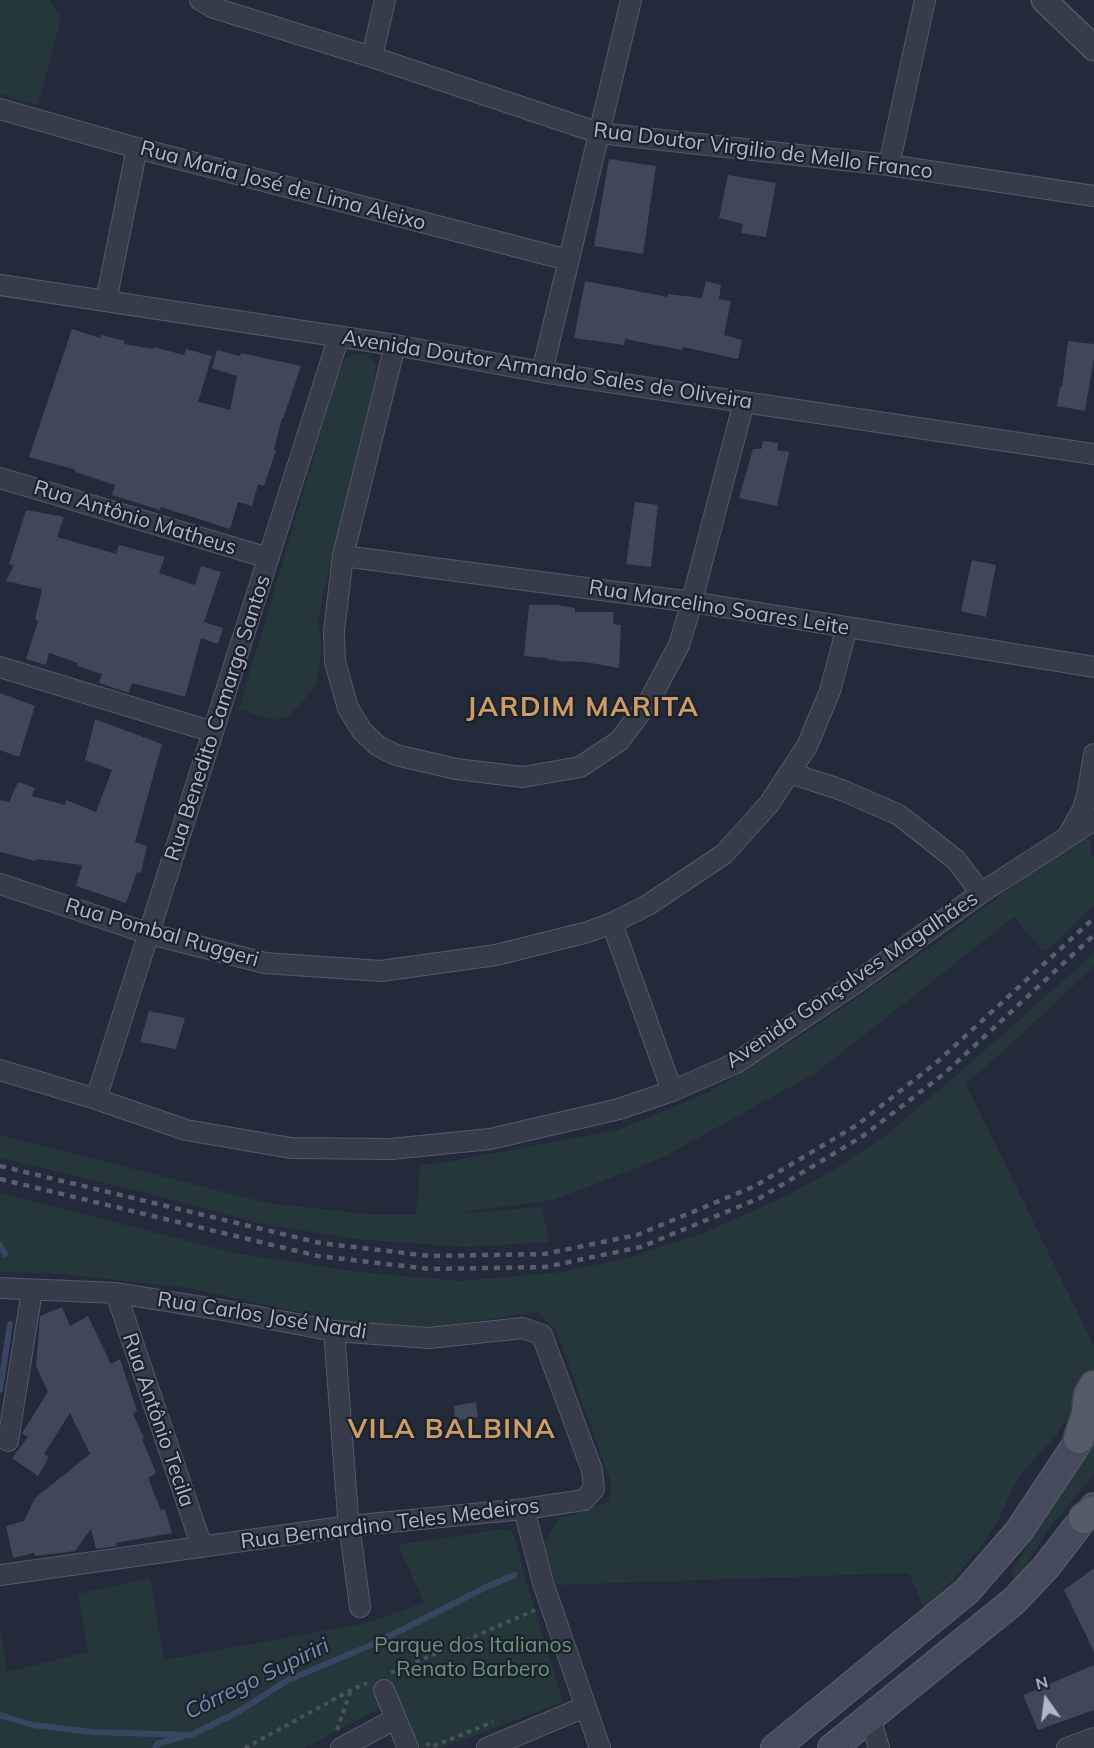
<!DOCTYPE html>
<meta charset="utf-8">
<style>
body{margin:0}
#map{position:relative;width:1094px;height:1748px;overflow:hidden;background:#232a39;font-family:Mulish,sans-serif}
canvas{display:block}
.north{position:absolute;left:1016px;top:1670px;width:60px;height:60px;-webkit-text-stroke:4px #1c212e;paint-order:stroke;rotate:346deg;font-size:16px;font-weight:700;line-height:24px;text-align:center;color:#b1b7c5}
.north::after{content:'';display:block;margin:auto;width:21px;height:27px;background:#b1b7c5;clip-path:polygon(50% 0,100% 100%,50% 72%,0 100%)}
</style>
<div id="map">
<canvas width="1094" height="1748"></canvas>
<div class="north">N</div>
</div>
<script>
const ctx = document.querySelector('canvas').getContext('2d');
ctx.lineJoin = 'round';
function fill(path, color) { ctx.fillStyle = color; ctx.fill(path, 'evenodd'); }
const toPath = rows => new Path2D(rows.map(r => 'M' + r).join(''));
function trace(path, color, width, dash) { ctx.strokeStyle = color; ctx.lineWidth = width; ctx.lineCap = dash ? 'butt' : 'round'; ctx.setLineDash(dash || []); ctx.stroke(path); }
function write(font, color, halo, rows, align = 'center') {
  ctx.font = font + ' Mulish,sans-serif'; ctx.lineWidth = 4.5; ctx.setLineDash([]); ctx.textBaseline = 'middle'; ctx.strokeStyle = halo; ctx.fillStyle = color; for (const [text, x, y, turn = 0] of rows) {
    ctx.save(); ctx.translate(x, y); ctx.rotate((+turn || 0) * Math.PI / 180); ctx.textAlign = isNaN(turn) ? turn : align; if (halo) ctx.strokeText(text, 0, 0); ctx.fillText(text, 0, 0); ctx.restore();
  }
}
const green = toPath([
 [0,0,49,0,61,19,38,105,0,94],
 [355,354,368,355,376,364,375,376,318,619,322,651,316,685,304,700,289,716,274,720,239,709,337,378,345,359],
 [1078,838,1087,838,1091,841,1091,858,1094,855,1094,905,1046,951,1042,950,1014,917,817,1072,662,1158,553,1200,451,1214,542,1207,549,1242,465,1247,355,1239,262,1224,159,1196,0,1158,0,1135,267,1203,376,1215,416,1215,420,1165,446,1162,618,1130,709,1092,816,1026,939,941],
 [1094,951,1094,966,1046,1012,966,1084,1094,1346,1094,1371,1084,1392,1057,1434,1018,1477,998,1521,979,1549,952,1581,924,1608,909,1573,556,1585,543,1544,560,1517,581,1513,609,1501,611,1483,557,1332,538,1312,436,1327,341,1321,187,1288,63,1274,0,1272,0,1193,235,1253,358,1272,462,1281,562,1272,627,1258,704,1233,786,1196,830,1172,886,1135,967,1066,1073,972],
 [1094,1440,1094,1474,1048,1530,1018,1579,1013,1580,1011,1574,1013,1569],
 [501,1529,511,1531,515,1538,524,1573,563,1702,442,1748,420,1748,402,1713,381,1708,305,1748,0,1748,0,1628,7,1672,88,1652,78,1594,150,1578,164,1660,366,1623,424,1603,398,1545]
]);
const stream = toPath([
 [0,1245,5,1254],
 [0,1390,10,1324],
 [0,1715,33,1725,92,1732,191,1735,238,1712,288,1680,376,1643,484,1588,514,1575],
 [155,1748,157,1744,184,1736]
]);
const building = toPath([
 [609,159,656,166,643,254,594,246],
 [728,175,776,183,766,237,741,233,743,224,719,218],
 [585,281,668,297,668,294,702,298,706,281,721,285,719,299,731,301,724,335,742,340,738,359,683,347,682,350,625,339,624,345,574,338],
 [72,329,100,338,101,335,125,341,124,344,153,349,154,347,184,355,186,349,212,356,198,402,230,410,237,376,212,368,217,350,240,356,241,353,301,366,283,419,282,418,274,450,276,450,264,486,258,484,252,506,238,502,230,529,161,507,160,510,112,495,115,485,75,472,76,470,29,457],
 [1068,341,1094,344,1094,358,1085,411,1057,406,1060,387,1062,387],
 [763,441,778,443,777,450,789,452,777,506,739,498,753,449,761,449],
 [635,502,658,505,651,567,626,564],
 [26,510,64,517,57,537,116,554,119,545,165,557,159,573,195,585,201,566,221,572,204,622,223,628,218,644,201,638,185,697,132,683,129,693,99,683,102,674,77,666,78,663,49,653,46,665,26,659,38,621,35,620,42,589,6,581,14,565,9,564],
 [972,560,996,565,986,617,961,611],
 [529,605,557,605,575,608,575,612,614,612,613,624,621,625,619,668,585,662,567,661,567,662,547,659,547,658,524,656],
 [0,693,35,706,19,757,0,750],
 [95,719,162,744,135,842,147,846,141,873,137,872,126,903,76,886,82,865,36,859,35,861,0,852,0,800,9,802,18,782,35,788,32,796,65,805,66,800,96,812,112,770,85,760],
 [149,1011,185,1018,176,1049,140,1042],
 [62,1307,70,1326,88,1316,111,1364,120,1359,137,1411,133,1414,144,1438,142,1439,156,1473,148,1478,161,1510,165,1509,172,1533,116,1543,117,1546,96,1549,91,1529,75,1551,35,1556,34,1553,13,1558,6,1526,24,1521,35,1498,90,1454,70,1413,44,1454,49,1457,38,1476,12,1458,28,1437,22,1433,48,1392,36,1366,40,1316],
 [476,1402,478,1417,455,1421,454,1406],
 [1094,1568,1094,1652,1064,1590],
 [1094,1665,1094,1710,1038,1730,1023,1695]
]);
const path = toPath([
 [391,1673,535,1610],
 [337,1730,351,1690],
 [426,1743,431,1747,493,1722],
 [245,1748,351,1690,367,1683]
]);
const minor = toPath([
 [200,0,214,8,372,57,599,133,889,165,1094,196],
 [372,57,385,0],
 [0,109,137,148,568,260],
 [889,165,925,0],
 [0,285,395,345,542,372,1094,454],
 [106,301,137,148],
 [395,345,343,556,334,631,335,662,348,708,362,731,378,746,396,755,456,769,523,777,580,767,619,741,648,703,679,645,689,612,744,402],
 [542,372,631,0],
 [0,478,262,556,269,557],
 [343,556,692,602,1094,667],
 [0,667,213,732],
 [790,773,842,790,899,815,956,860,981,893],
 [1069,834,1082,811,1087,796,1094,754],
 [0,884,150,934,265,963,381,971,496,955,588,932,612,923,648,905,724,854,769,804,807,746,830,691,847,627],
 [612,923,672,1091],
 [0,1070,96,1099,186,1130,291,1148,391,1149,490,1139,619,1109,672,1091,736,1063,860,980,981,893,1094,820],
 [96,1099,339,336],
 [0,1288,116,1293,222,1310,334,1331,429,1338,523,1328,542,1335,592,1470,594,1489,584,1500,524,1509,349,1526,0,1575],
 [116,1293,202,1547],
 [334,1331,348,1516,360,1607],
 [8,1441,32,1290],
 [524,1509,543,1583,600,1748],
 [384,1690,408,1748],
 [870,1718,879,1748],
 [341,1748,395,1719],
 [487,1748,585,1707],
 [1067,1748,1094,1738]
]);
const tertiary = toPath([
 [1044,0,1094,48]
]);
const secondary = toPath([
 [775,1748,967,1591,1019,1531,1092,1421],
 [832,1748,1014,1601,1046,1567,1084,1518,1094,1507]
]);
const primary = toPath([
 [1079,1438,1087,1414,1089,1395,1094,1386],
 [1084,1518,1094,1511]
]);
const rail = toPath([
 [0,1166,320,1243,430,1256,544,1254,637,1235,755,1186,857,1125,937,1062,1094,918],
 [0,1179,318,1256,430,1269,545,1267,641,1247,760,1198,863,1136,945,1073,1094,935]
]);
const streetNames = [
 ["Rua Doutor Virgilio de Mello Franco",763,151,7],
 ["Rua Maria José de Lima Aleixo",283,186,15],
 ["Avenida Doutor Armando Sales de Oliveira",547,370,9],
 ["Rua Antônio Matheus",135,518,17],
 ["Rua Marcelino Soares Leite",719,608,9],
 ["Rua Benedito Camargo Santos",218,718,-72],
 ["Rua Pombal Ruggeri",162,933,16],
 ["Avenida Gonçalves Magalhães",852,980,-34],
 ["Rua Carlos José Nardi",262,1316,9],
 ["Rua Antônio Tecila",158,1420,71],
 ["Rua Bernardino Teles Medeiros",390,1524,-7]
];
const parkNames = [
 ["Parque dos Italianos",473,1646],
 ["Renato Barbero",473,1670]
];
const waterNames = [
 ["Córrego Supiriri",257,1679,-26]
];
const districtNames = [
 ["JARDIM MARITA",583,708],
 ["VILA BALBINA",452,1430]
];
fill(green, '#26373b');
trace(stream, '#394662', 6);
fill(building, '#3f4858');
trace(minor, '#545a67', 22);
trace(tertiary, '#545a67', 27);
trace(secondary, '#545a67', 30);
trace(primary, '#404552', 33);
trace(path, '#445459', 4, [4.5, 4.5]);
trace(minor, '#363c49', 20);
trace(tertiary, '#363c49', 24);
trace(secondary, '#454b5c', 27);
trace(primary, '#545b69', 30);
trace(rail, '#586070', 4.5, [6, 6]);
write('21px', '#b1b7c5', '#1c212e', streetNames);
write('21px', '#6a9578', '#1c212e', parkNames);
write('italic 22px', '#7b8bac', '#1c212e', waterNames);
ctx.letterSpacing = '1.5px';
write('bold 27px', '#ce9c64', '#1c212e', districtNames);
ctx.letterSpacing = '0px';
</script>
